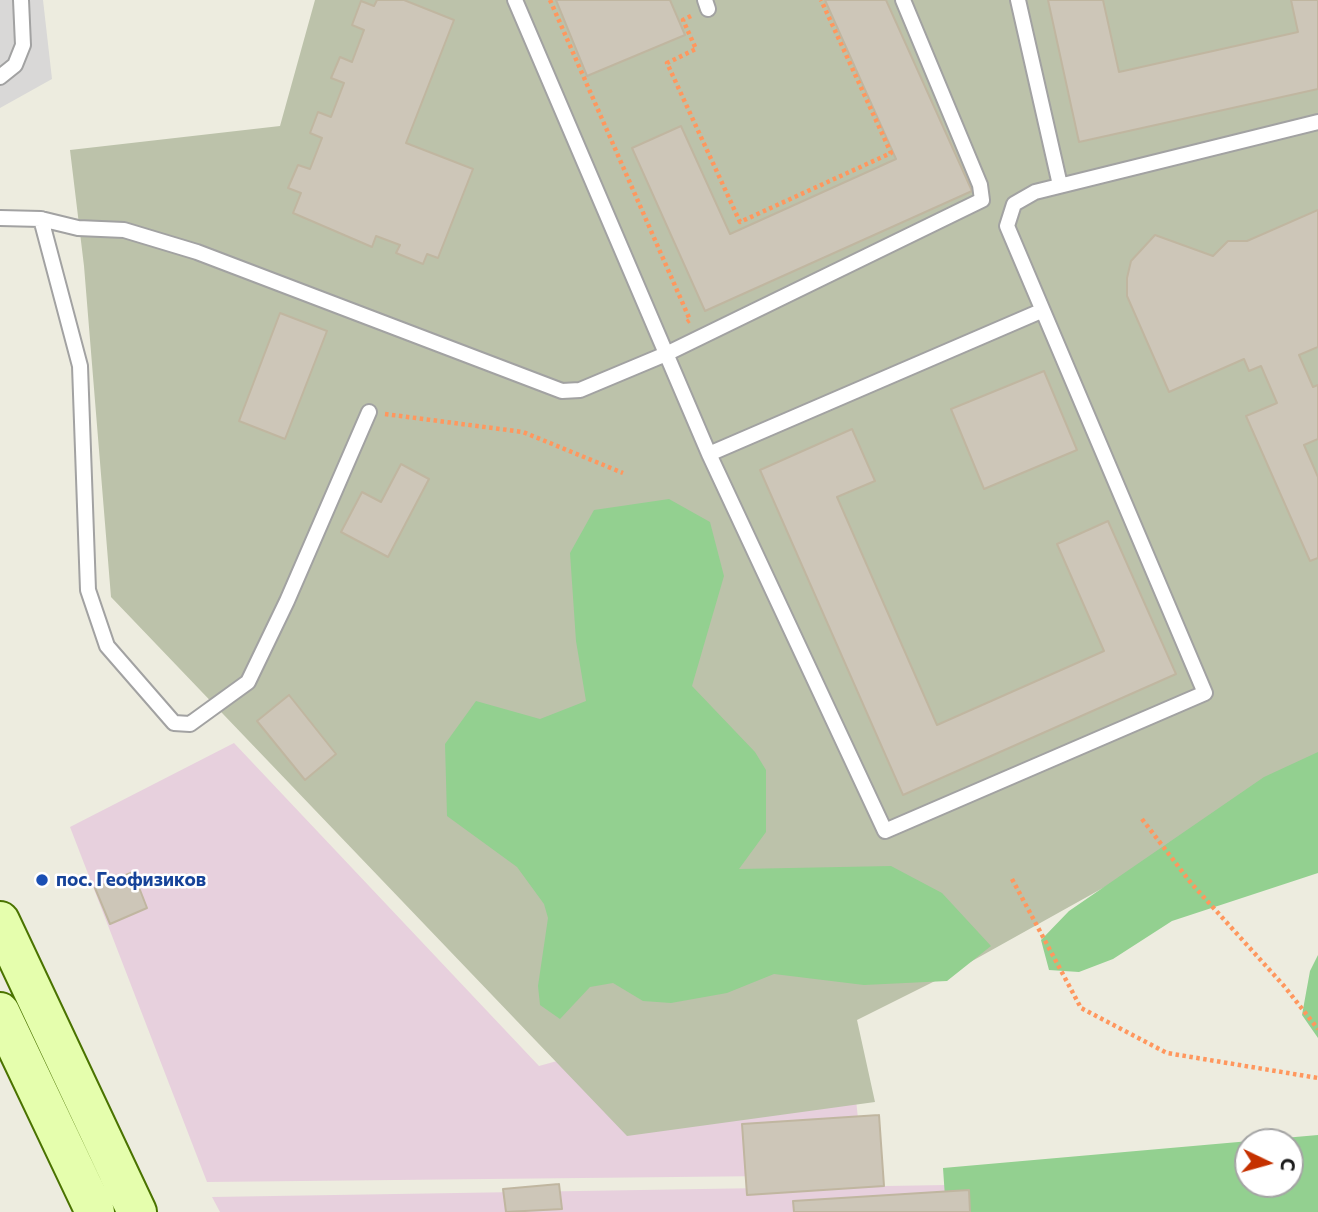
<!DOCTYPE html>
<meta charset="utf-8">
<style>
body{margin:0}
#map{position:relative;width:1318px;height:1212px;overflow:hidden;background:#edecdf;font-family:Commissioner,sans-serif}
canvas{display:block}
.north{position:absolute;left:1234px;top:1128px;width:70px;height:70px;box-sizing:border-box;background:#fff;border:2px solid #a4a4a4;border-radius:50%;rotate:95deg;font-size:19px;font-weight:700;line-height:28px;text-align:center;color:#1b1b1b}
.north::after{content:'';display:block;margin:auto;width:24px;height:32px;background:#c53100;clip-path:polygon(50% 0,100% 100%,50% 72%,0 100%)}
</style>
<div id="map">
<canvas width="1318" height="1212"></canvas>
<div class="north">С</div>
</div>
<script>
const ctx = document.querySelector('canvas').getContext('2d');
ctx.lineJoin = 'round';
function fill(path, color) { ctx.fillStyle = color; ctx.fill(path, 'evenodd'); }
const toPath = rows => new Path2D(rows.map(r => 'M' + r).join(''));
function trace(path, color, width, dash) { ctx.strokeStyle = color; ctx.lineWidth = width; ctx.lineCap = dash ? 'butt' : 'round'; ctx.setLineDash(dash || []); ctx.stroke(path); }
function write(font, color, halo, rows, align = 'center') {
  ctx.font = font + ' Commissioner,sans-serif'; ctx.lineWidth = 5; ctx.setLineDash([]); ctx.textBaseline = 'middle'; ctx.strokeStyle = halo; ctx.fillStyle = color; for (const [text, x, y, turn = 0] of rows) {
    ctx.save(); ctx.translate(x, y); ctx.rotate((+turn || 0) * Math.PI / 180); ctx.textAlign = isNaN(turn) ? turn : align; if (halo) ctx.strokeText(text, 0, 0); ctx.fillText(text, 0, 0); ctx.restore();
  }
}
const residential = toPath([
 [0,0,43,0,52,79,0,108]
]);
const industrial = toPath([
 [234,743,539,1066,726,1014,847,1015,864,1175,207,1182,70,827],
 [947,1185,948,1212,220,1212,212,1197]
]);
const construction = toPath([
 [315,0,1318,0,1318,768,947,975,857,1020,875,1102,627,1136,111,597,84,266,70,150,280,126]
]);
const forest = toPath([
 [669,499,710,522,724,576,692,686,755,752,766,770,766,832,739,869,891,866,942,893,991,946,947,981,864,985,774,974,727,993,671,1003,643,1001,613,983,590,987,560,1019,540,1005,538,986,548,918,544,904,517,867,447,816,445,744,476,701,540,719,586,701,576,641,570,553,594,510],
 [1318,752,1318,873,1172,921,1113,959,1079,972,1049,970,1041,940,1069,911,1264,777],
 [1318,955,1318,1038,1302,1015,1310,971],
 [1318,1135,1318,1212,946,1212,943,1168],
 [1248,1142,1290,1142,1290,1184,1248,1184]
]);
const building = toPath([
 [377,0,404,0,454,20,406,143,473,169,438,258,427,254,423,264,396,253,400,245,376,236,372,247,293,213,301,193,288,188,298,165,310,169,322,138,310,133,318,112,331,117,344,83,331,78,340,57,352,62,364,30,352,25,361,1,374,6,377,0],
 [556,0,670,0,685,35,587,76,556,0],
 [825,0,886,0,972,191,705,311,632,148,681,126,730,234,896,159,825,0],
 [1048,0,1103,0,1119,72,1298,32,1291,0,1318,0,1318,89,1079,142,1048,0],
 [1318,210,1318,347,1299,355,1313,387,1318,385,1318,439,1304,445,1318,477,1318,558,1310,561,1246,416,1277,403,1261,366,1249,371,1244,359,1169,392,1127,296,1127,278,1131,261,1155,235,1213,256,1228,241,1247,241,1318,210],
 [280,313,327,331,285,439,239,421,280,313],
 [1044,371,1077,450,984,489,951,409,1044,371],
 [852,429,875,481,837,497,937,725,1104,651,1057,544,1108,521,1176,674,903,795,760,470,852,429],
 [401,464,429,479,388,557,341,532,362,492,381,502,401,464],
 [289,695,336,754,305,780,257,721,289,695],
 [133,872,147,908,110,924,95,888,133,872],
 [879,1115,884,1186,747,1195,742,1124,879,1115],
 [559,1184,562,1209,506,1212,503,1189,559,1184],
 [969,1190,970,1212,794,1212,793,1201,969,1190]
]);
const path = toPath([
 [550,0,690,320,687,322],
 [691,16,683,20,696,49,667,63,740,222,891,153,821,0],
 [385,414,523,432,623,473],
 [1142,819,1191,883,1285,987,1318,1029],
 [1012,879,1081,1008,1167,1053,1318,1078]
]);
const lane = toPath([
 [515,0,709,454,885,831,1205,693,1007,226,1014,204,1035,192,1318,122],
 [705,0,708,9],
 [1018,0,1060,185],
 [0,77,15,65,23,45,21,0],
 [0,218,41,219,80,366,88,590,107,646,174,723,190,724,248,682,287,601,369,412],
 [41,219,78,228,124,230,197,252,562,391,580,390,666,354,982,200,980,185,903,0],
 [709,454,1041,311]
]);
const secondary = toPath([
 [0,921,137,1212],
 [0,1012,95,1212]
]);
const markers = [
 [42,880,7,"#1a4fb4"]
];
const transitNames = [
 ["пос. Геофизиков",56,880]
];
fill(residential, '#d9d8d7');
fill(industrial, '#e7d0dd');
fill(construction, '#bcc2aa');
fill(forest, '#93d090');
fill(building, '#cdc6b8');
trace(building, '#c0b6a0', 2);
trace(lane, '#a2a2a2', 18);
trace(secondary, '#4a7300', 42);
trace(path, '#ff975e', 4.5, [3.5, 3.5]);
trace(lane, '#fff', 14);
trace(secondary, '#e5fead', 38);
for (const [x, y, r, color] of markers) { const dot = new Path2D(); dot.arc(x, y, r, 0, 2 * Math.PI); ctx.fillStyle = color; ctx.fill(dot); trace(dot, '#fff', 2.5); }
write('bold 19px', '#164399', '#fff', transitNames, 'left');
</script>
